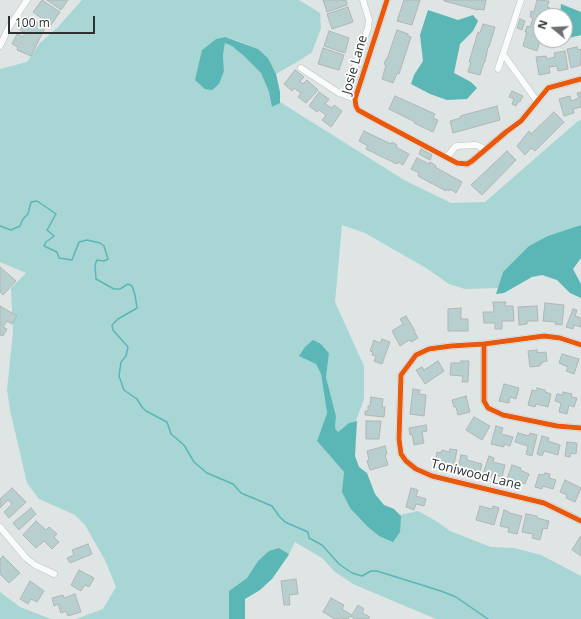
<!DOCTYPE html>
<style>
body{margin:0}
#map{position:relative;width:581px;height:619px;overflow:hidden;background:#dfe4e4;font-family:"Open Sans",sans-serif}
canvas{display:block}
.north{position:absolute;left:533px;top:8px;width:40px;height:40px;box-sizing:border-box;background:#fff;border:1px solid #abacac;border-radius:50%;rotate:288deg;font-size:11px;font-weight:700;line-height:16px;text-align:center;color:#2c3030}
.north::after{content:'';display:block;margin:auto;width:14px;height:18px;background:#6b6f6f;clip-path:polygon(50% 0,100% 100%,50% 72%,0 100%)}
.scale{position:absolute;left:8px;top:16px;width:87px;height:18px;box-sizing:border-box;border:2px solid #2c3030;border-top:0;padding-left:5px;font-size:12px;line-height:14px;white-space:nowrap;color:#2c3030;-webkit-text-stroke:3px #fff;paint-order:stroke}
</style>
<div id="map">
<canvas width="581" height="619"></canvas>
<div class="north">N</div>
<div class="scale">100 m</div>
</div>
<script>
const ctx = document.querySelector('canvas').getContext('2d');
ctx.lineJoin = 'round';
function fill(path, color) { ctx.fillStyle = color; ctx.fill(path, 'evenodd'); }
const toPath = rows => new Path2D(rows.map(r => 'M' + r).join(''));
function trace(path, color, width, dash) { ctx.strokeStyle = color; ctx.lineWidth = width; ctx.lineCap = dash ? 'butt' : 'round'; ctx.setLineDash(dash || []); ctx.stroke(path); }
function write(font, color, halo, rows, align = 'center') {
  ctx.font = font + ' "Open Sans",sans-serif'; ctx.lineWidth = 3.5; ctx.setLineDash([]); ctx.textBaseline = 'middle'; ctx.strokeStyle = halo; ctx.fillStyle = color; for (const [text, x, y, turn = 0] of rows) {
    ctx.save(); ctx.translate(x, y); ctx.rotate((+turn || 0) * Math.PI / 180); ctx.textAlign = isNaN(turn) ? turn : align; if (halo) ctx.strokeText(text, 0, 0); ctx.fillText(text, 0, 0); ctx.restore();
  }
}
const green = toPath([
 [82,0,299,0,320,13,321,28,312,52,302,59,276,74,268,58,258,49,238,41,225,37,216,39,202,50,224,71,223,55,225,43,232,45,244,56,261,73,269,92,273,107,280,102,404,180,451,203,485,202,578,121,581,120,581,225,571,229,503,272,498,288,465,289,449,284,426,268,365,233,342,225,335,302,364,366,364,399,356,421,349,423,338,432,335,428,336,416,326,377,329,352,321,344,316,364,321,374,327,413,317,441,344,472,343,492,350,508,400,532,400,515,418,511,436,521,450,531,491,547,514,548,541,555,581,576,581,619,436,619,353,584,335,572,322,558,295,542,289,554,279,548,258,561,247,578,229,591,229,619,76,619,103,609,116,587,105,560,85,525,75,515,39,499,27,483,10,410,7,390,13,332,11,288,26,273,0,262,0,69,27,62,40,43,57,28],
 [0,592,20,607,51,619,0,619]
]);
const water = toPath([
 [561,4,581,12,581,35,565,39,565,16,560,16],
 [428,10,458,20,473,15,478,21,473,31,460,44,454,73,471,82,477,88,467,99,447,100,430,94,411,84,414,75,423,61,420,35],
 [225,37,258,49,268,58,276,74,280,92,280,103,272,107,269,92,261,73,244,56,232,46,225,43,223,55,224,71,219,84,212,90,205,89,195,80,202,50,216,39],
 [581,225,581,258,573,269,581,284,581,298,570,293,557,280,542,275,532,277,504,293,496,294,503,272,529,246,548,236],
 [313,340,321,344,329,353,326,377,336,416,335,428,338,432,349,423,357,421,355,456,359,467,367,473,375,494,384,505,394,509,401,516,400,532,393,542,379,536,367,526,350,508,342,492,344,472,317,441,327,413,321,374,316,364,299,356,305,347],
 [279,548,289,554,288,556,272,579,260,590,245,599,245,619,229,619,229,591,247,578,258,561,269,551]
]);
const stream = toPath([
 [0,226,11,230,20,226,23,219,28,214,31,202,37,201,56,214,47,230,54,236,46,242,44,246,57,252,59,258,72,260,79,242,87,240,100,243,104,246,108,259,104,261,97,260,95,265,96,279,114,289,120,289,128,284,132,286,135,295,137,308,118,319,112,325,113,330,128,347,126,356,121,362,119,376,124,390,137,399,142,407,146,411,167,422,171,434,184,445,194,462,207,473,233,484,241,493,272,506,279,516,285,522,308,532,309,538,322,545,339,564,352,573,362,576,371,571,377,571,441,591,456,597,488,619]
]);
const building = toPath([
 [42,0,60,12,51,25,33,12,42,0],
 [47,0,68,0,61,10,47,0],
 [323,0,346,0,347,5,327,12,323,0],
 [404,0,420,0,412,25,397,21,404,0],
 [444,0,486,0,484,10,478,9,478,10,444,1,444,0],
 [537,0,549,1,547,7,550,8,548,16,541,16,541,38,537,51,523,46,527,32,525,32,527,26,530,27,533,18,530,17,531,11,534,12,537,0],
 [348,7,353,22,332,29,327,14,348,7],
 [28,18,46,26,31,56,17,50,18,47,12,44,17,34,23,37,25,33,20,30,25,19,27,20,28,18],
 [520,19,525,21,522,30,517,28,520,19],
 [483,24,495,27,489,47,488,47,485,62,484,62,480,75,468,72,471,62,469,62,478,32,480,33,483,24],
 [397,30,408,34,408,36,411,37,399,74,397,73,393,83,382,79,386,65,384,64,386,59,387,59,397,30],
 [329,31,349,38,345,53,324,46,329,31],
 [577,47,578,50,581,49,581,60,580,60,581,65,571,68,567,49,577,47],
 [323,48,344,55,339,70,318,64,323,48],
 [565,51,568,69,558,71,557,66,549,67,550,73,539,75,536,57,546,56,547,59,555,57,554,53,565,51],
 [295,70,304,77,300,81,303,84,307,80,318,90,306,103,298,97,301,93,294,88,292,91,284,84,295,70],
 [512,91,523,96,520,102,518,101,516,106,512,104,514,99,509,97,512,91],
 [319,92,329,99,325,104,332,108,334,105,342,111,331,127,322,120,326,115,319,110,317,112,309,106,319,92],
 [581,92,581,107,573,109,574,113,564,116,559,99,570,96,571,101,579,98,577,93,581,92],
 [395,96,435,114,433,118,438,120,433,132,414,123,415,122,389,109,395,96],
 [497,106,500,120,453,133,450,121,461,118,460,116,497,106],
 [554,112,564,122,535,151,531,148,525,155,517,146,529,131,531,134,554,112],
 [364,131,391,144,392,142,397,145,396,147,409,154,403,165,398,162,397,164,366,149,368,146,359,141,364,131],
 [421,149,432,155,430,160,419,154,421,149],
 [507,151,516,160,482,195,471,185,507,151],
 [417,158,429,164,430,162,436,166,435,167,462,182,456,193,450,189,449,191,446,189,446,191,418,176,419,173,411,169,417,158],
 [0,267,16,281,3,295,0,292,1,288,0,287,0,267],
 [493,302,506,302,506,303,505,303,505,306,513,306,514,321,502,321,502,329,495,329,495,323,484,323,483,312,494,312,493,302],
 [545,303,564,305,562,325,555,324,556,322,543,321,545,303],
 [0,306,17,316,12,324,7,321,3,327,7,329,3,336,0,335,0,306],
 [537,306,538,321,527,321,527,324,519,325,518,307,537,306],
 [461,308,461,319,468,319,468,331,448,331,448,309,461,308],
 [573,309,577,310,575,316,581,318,581,327,574,325,573,329,566,327,573,309],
 [406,316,415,331,414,331,418,338,411,342,409,340,400,346,392,331,403,324,400,319,406,316],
 [382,339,390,342,382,364,374,361,376,356,372,355,373,352,370,351,374,340,380,343,382,339],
 [537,350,537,353,546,352,547,361,542,362,542,364,539,364,540,366,530,367,528,351,537,350],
 [562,354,579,359,574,374,566,371,568,367,559,363,562,354],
 [438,361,444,371,425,384,416,370,422,367,424,370,438,361],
 [461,361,469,361,468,382,462,382,463,376,450,375,451,363,461,363,461,361],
 [504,384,519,388,516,399,510,397,509,403,499,401,504,384],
 [537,388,545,390,545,392,551,394,548,407,536,404,535,407,528,405,532,390,537,391,537,388],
 [413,389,420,390,419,394,426,395,424,416,410,414,413,389],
 [563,392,572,394,571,397,577,398,574,407,569,405,567,414,559,412,561,403,555,401,557,394,563,395,563,392],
 [466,396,470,412,458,415,456,407,454,407,452,400,466,396],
 [371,397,383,399,382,407,385,407,384,417,365,415,365,411,368,411,368,406,370,406,371,397],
 [474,417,490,426,482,440,466,430,474,417],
 [366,421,381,421,379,439,366,439,366,421],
 [426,425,427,431,422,432,424,443,414,445,412,434,410,435,409,428,426,425],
 [496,426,503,428,501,434,513,437,510,446,504,444,504,447,491,444,496,426],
 [518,433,529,436,530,433,537,435,532,456,526,454,528,446,515,442,518,433],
 [542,436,549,438,548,441,560,445,558,455,544,451,542,456,537,454,542,436],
 [567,442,577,443,576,454,571,453,570,457,565,456,567,442],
 [385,446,387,454,385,455,388,465,370,470,367,461,369,460,367,451,385,446],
 [450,449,457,450,453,469,446,467,447,465,435,462,437,452,441,453,442,450,449,452,450,449],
 [461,455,467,456,467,460,482,464,480,472,468,469,468,472,458,469,461,455],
 [489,456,494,458,493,462,505,465,502,477,492,474,491,477,483,474,489,456],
 [512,465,521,468,520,470,529,474,525,484,516,480,515,483,507,479,512,465],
 [545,473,550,474,549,478,556,480,553,489,543,486,542,489,535,487,539,474,544,475,545,473],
 [565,480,581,488,575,502,566,498,567,495,560,492,565,480],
 [12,488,26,502,9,518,4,512,12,504,8,500,0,508,0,499,12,488],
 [411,488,418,490,416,496,426,499,424,506,416,504,414,510,406,507,411,488],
 [480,506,492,509,493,506,499,508,494,525,476,520,480,506],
 [31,508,36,514,19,530,13,523,31,508],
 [504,510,509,512,509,513,522,516,517,534,508,532,509,528,500,526,504,510],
 [526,514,537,516,537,518,549,521,547,529,543,528,540,540,532,538,533,534,522,532,526,514],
 [36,521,46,530,49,527,57,534,54,537,59,542,52,549,44,541,36,548,23,535,36,521],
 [580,537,581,537,581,556,572,550,580,537],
 [88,544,92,554,70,563,67,558,74,555,72,550,88,544],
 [3,556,20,573,9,583,0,574,0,559,3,556],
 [79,570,94,578,89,587,85,585,81,591,71,585,79,570],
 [296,579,298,594,289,595,290,605,284,605,281,581,296,579],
 [30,581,44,591,37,602,31,599,28,604,20,599,30,581],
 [75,594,81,612,68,616,66,611,61,613,58,604,54,606,52,598,63,595,64,598,75,594],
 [331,598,344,605,342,609,352,615,358,605,364,609,362,613,370,617,368,619,355,619,350,616,348,619,341,618,335,619,323,612,331,598]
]);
const minor = toPath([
 [387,0,355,99,356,106,358,110,378,121,457,163,467,164,472,161,506,132,521,121,548,88,581,79],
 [0,46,9,27,27,0],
 [503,54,537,101],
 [301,68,339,93,355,99],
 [498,69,521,0],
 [351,78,368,28,369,20,363,0],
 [447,157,456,146,476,145,485,149],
 [484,344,484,401,488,408,503,415,557,426,581,428],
 [581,345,560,338,544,336,484,344,451,346,429,349,416,355,401,375,399,439,401,454,406,461,416,469,432,476,544,503,581,521],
 [0,527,26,558,35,565,54,574]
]);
const cycleway = toPath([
 [387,0,355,99,356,106,358,110,378,121,457,163,467,164,472,161,506,132,521,121,548,88,581,79],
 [484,344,484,401,488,408,503,415,557,426,581,428],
 [581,345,560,338,544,336,484,344,451,346,429,349,416,355,401,375,399,439,401,454,406,461,416,469,432,476,544,503,581,521]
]);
const streetNames = [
 ["Josie Lane",355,65,-74],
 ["Toniwood Lane",476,475,14]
];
fill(green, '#a7d6d5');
fill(water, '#5bb6b6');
trace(stream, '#5bb6b6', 1.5);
fill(building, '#b7d0cf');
trace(building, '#b1b5b5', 1);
trace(minor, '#bdc2c2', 7);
trace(minor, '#fafbfb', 6);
trace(cycleway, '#e8590c', 5);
write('13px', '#2c3030', '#fff', streetNames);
</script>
